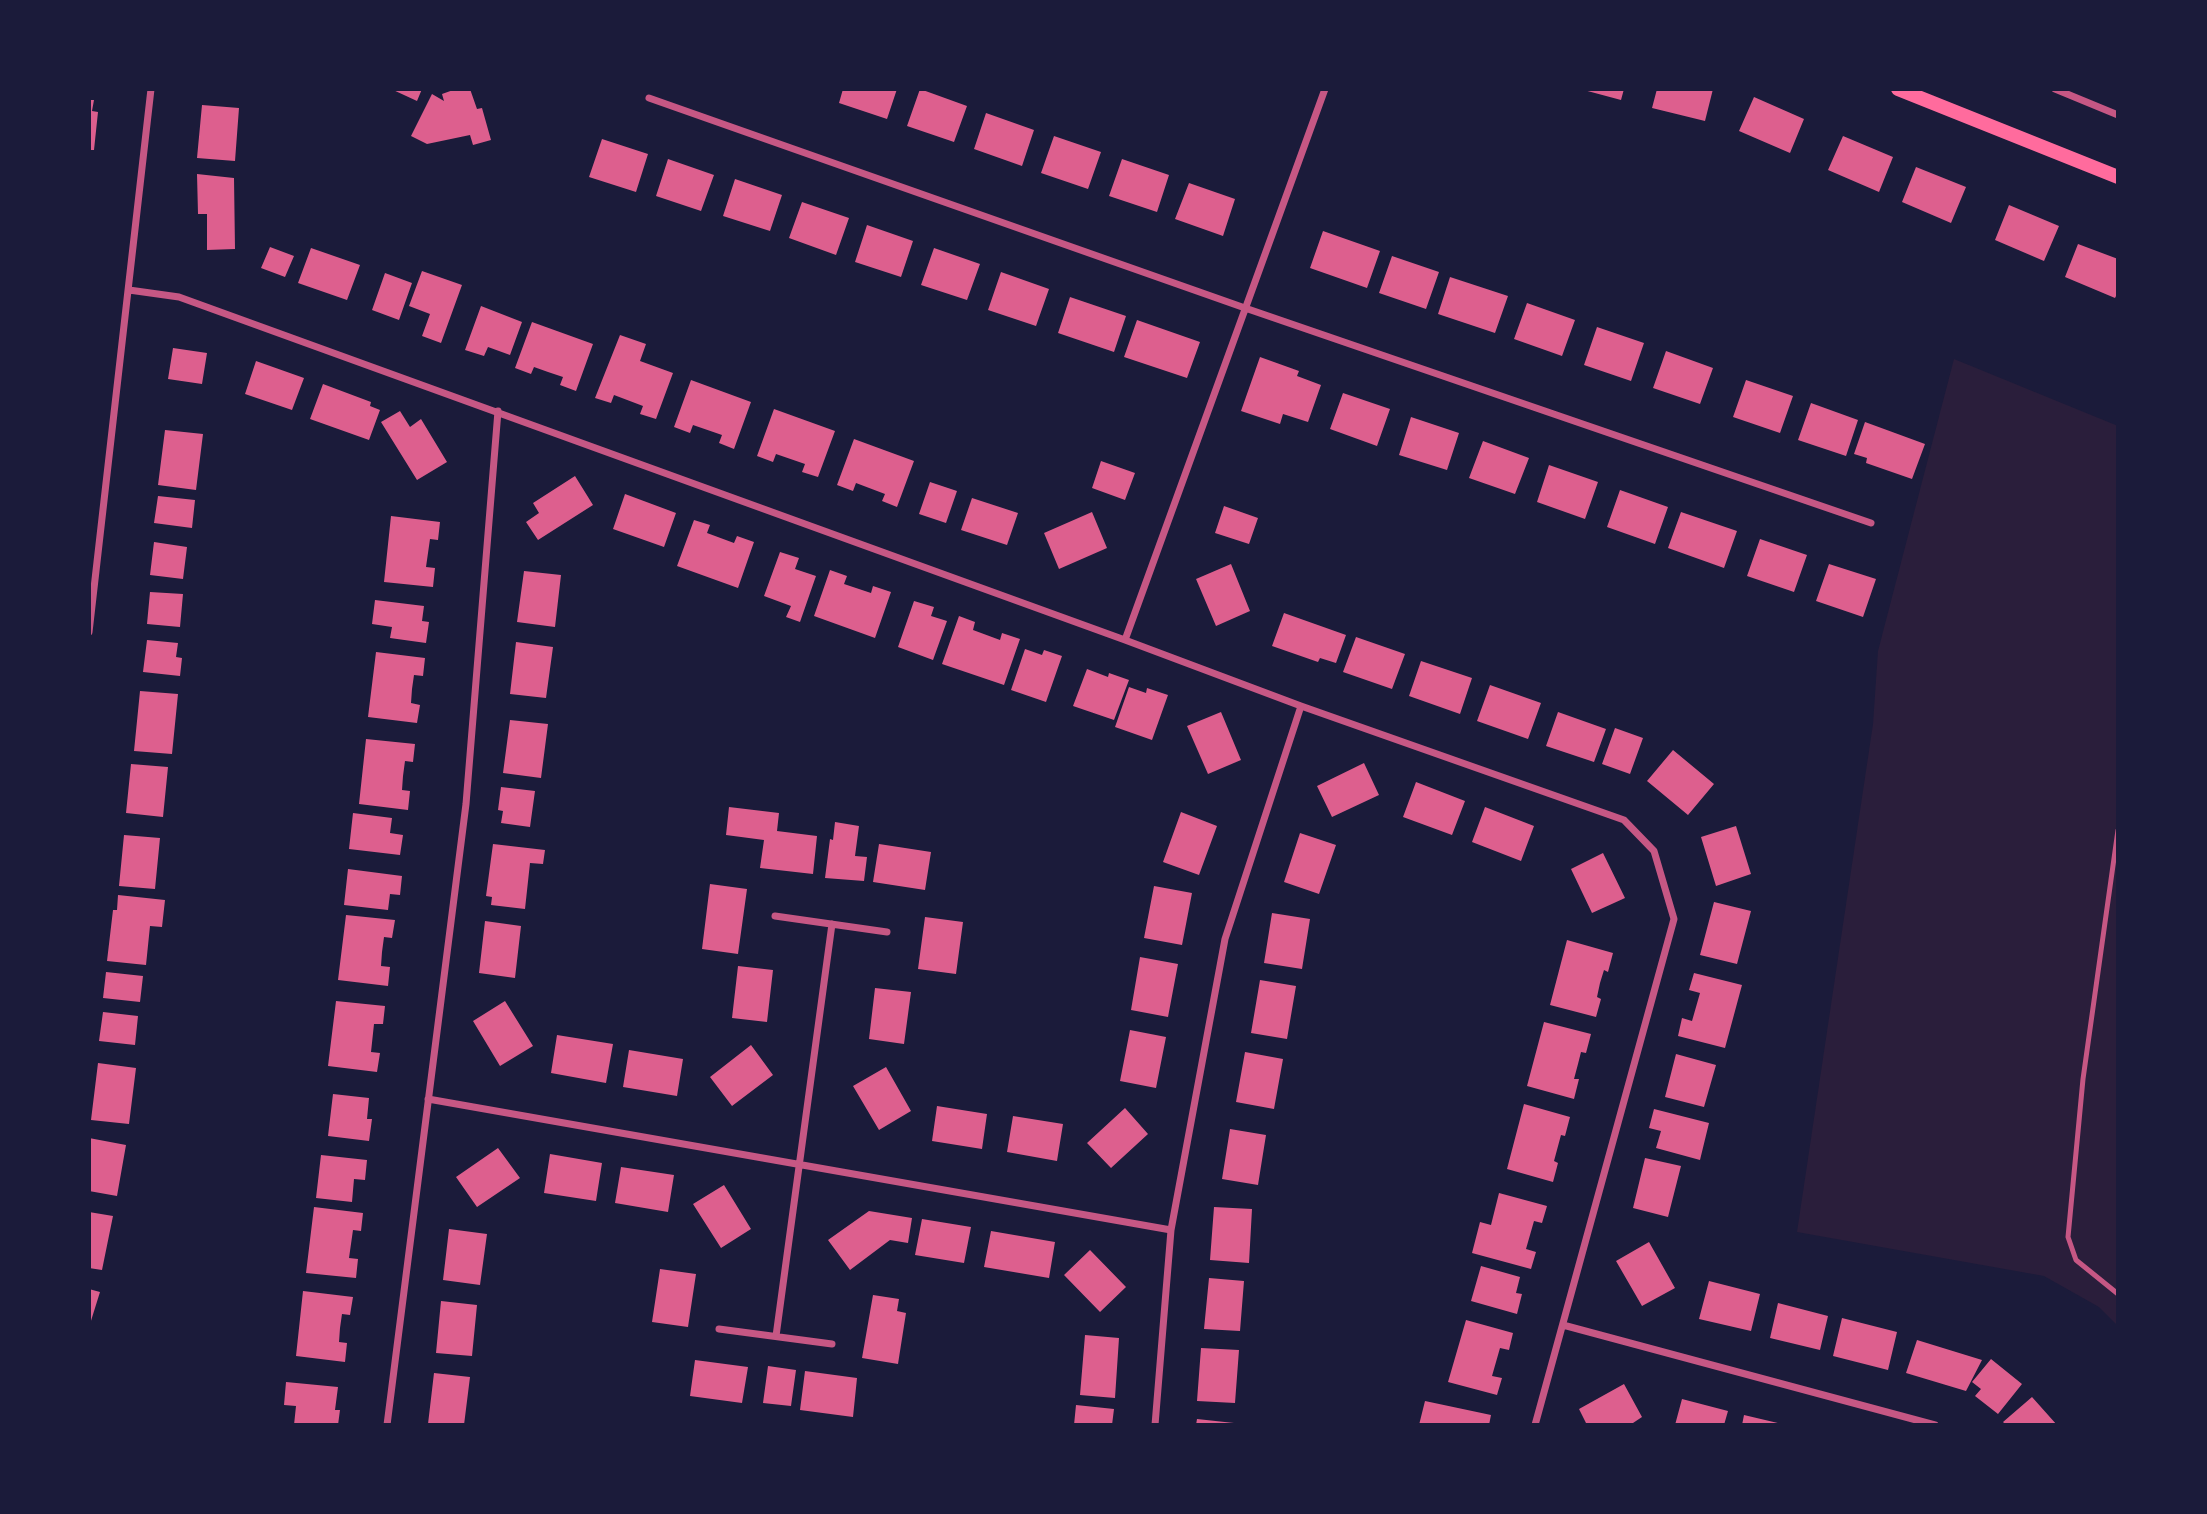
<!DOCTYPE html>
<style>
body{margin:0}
#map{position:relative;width:2207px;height:1514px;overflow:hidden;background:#1b1b3a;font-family:Literata,serif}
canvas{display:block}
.frame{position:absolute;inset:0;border:91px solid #1b1b3a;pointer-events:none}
</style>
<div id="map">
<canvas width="2207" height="1514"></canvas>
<div class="frame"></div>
</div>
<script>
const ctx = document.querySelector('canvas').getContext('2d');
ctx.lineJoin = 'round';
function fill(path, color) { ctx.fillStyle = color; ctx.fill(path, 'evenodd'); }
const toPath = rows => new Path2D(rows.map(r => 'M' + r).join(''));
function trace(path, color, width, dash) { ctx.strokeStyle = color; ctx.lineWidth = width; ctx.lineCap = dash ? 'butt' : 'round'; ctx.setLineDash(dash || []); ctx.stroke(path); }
const green = toPath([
 [1954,359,2118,426,2118,1326,2099,1307,2044,1276,1797,1232,1873,724,1878,651]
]);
const building = toPath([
 [391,89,422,89,417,101],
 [456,89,470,89,477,109,482,108,491,140,473,145,470,135,427,144,411,136,432,94,444,101,442,94],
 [843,89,897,89,887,119,839,103],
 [920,89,967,106,954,142,907,126],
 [1580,89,1624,89,1621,100],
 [1657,89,1713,89,1705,121,1652,108],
 [1754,97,1804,119,1790,153,1739,131],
 [89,100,94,100,92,111,98,112,94,150,89,150],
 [202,105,239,108,235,161,197,158],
 [986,113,1034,130,1022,166,974,149],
 [1054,136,1101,152,1088,189,1041,173],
 [1843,136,1893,157,1879,192,1828,170],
 [602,139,648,154,636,192,589,177],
 [668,159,714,175,701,211,656,196],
 [1122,159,1169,175,1157,212,1109,196],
 [1916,167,1966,187,1951,223,1902,202],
 [197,174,234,178,235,249,207,250,207,214,198,214],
 [735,179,782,195,770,231,723,216],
 [1189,183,1235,199,1223,236,1175,219],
 [802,202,849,218,836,255,789,238],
 [2009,205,2059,226,2044,261,1995,240],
 [867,225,913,241,901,277,855,262],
 [1323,231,1380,251,1367,288,1310,268],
 [2078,244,2118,259,2118,292,2115,298,2065,277],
 [270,247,294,256,285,277,261,268],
 [311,248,360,265,347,300,298,283],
 [934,248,980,264,967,300,921,285],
 [1392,256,1439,272,1426,309,1379,293],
 [422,271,462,285,441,343,422,336,430,314,409,306],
 [1001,272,1049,289,1036,326,988,310],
 [385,273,412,283,399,320,372,310],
 [1450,277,1508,296,1495,333,1438,314],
 [1070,297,1126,316,1114,352,1058,333],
 [1527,303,1575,320,1562,356,1514,339],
 [481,306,522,322,510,355,488,347,484,356,465,350],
 [1137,320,1200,342,1187,378,1124,357],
 [532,322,593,344,576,391,560,385,563,377,548,372,534,367,531,374,515,368],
 [1597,327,1644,343,1631,381,1584,365],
 [620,335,646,344,640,361,673,373,656,419,640,414,643,406,614,395,611,403,595,398],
 [173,348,207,353,202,384,168,379],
 [1666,351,1713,368,1700,404,1653,388],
 [1260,357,1299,371,1297,376,1321,385,1308,422,1283,414,1280,424,1241,411],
 [256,361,304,378,292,410,245,394],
 [691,380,751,402,734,449,719,443,722,435,693,425,690,433,674,427],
 [1746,380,1793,396,1780,433,1733,417],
 [323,384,371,402,370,406,380,410,369,440,310,419],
 [1343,393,1390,409,1377,446,1330,429],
 [1811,403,1858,420,1846,456,1798,440],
 [774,409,835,431,818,477,802,472,805,464,776,454,773,462,757,456],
 [400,411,410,427,421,419,447,462,417,480,381,422],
 [1411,417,1459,433,1447,470,1399,455],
 [1865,422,1925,444,1912,479,1866,463,1867,458,1854,454],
 [165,430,203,434,196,490,158,485],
 [854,439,914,461,897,507,882,501,885,494,856,483,853,491,837,485],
 [1483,441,1529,458,1515,494,1469,478],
 [1101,461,1135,473,1125,500,1092,488],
 [1549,465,1598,482,1585,519,1537,502],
 [575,476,593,505,538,540,526,522,539,513,533,503],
 [930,482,957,491,946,523,919,514],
 [1620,490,1668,507,1655,544,1607,527],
 [625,494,676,513,664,547,613,529],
 [158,496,195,500,192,528,154,523],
 [972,498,1018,513,1007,545,961,530],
 [1224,506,1258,518,1249,544,1215,533],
 [1092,512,1107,548,1059,569,1044,533],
 [1681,512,1737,531,1724,568,1668,548],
 [391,516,440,522,438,540,430,539,426,567,435,568,433,587,384,582],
 [694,520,710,525,707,533,734,543,737,536,754,542,738,588,677,566],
 [1760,539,1807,555,1794,592,1747,576],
 [154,542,187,547,183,579,150,575],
 [780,552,799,558,795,569,816,576,800,622,786,617,791,606,764,596],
 [1231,564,1250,611,1216,626,1196,579],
 [1829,564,1876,579,1863,617,1816,601],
 [830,570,847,576,844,584,871,593,873,586,891,592,875,638,814,616],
 [524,571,561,575,555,627,517,622],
 [150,592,183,594,180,627,147,624],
 [375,600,424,606,422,621,429,622,426,643,390,638,392,627,372,624],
 [914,601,934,607,931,616,947,621,933,660,898,647],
 [1284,613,1346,635,1336,663,1320,658,1318,662,1272,646],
 [959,616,975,622,973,630,1000,640,1002,633,1020,639,1004,685,942,664],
 [1356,637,1405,654,1392,689,1343,672],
 [147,640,178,643,176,657,182,658,180,676,143,672],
 [516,642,553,647,546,698,510,694],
 [1025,649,1042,655,1044,650,1062,656,1046,702,1011,690],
 [376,652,425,658,423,676,414,675,412,689,411,703,420,705,417,723,368,717],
 [1421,661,1472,678,1460,714,1409,696],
 [1087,669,1108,677,1109,673,1129,680,1114,720,1073,706],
 [1490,685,1541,703,1528,739,1477,721],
 [1129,687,1146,693,1147,688,1168,695,1152,740,1115,727],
 [140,691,178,694,172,754,134,751],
 [1221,712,1241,760,1208,774,1187,726],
 [1558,712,1606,729,1594,762,1546,746],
 [510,720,548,724,541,778,503,773],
 [1615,728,1643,738,1630,774,1602,764],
 [366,739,415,744,413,762,405,761,403,776,402,790,410,791,408,810,359,804],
 [1673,750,1714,784,1688,815,1647,781],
 [1364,763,1379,795,1332,817,1317,786],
 [131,764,168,767,163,817,126,813],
 [1416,782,1465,801,1452,835,1403,817],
 [501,787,535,791,530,827,501,823,503,811,498,810],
 [729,807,779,813,777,831,817,836,813,874,760,868,764,840,726,835],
 [1485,807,1534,826,1521,861,1472,842],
 [1181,812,1217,826,1199,875,1163,862],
 [353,813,392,818,390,833,403,835,400,855,349,849],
 [835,822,859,826,855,856,867,857,864,881,825,878,830,839,833,840],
 [1736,826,1751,874,1716,886,1701,837],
 [1300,833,1336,845,1319,894,1284,882],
 [124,835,160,838,155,889,119,886],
 [493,844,545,850,543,864,530,863,525,909,491,905,492,897,486,896],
 [879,844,931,852,925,890,873,882],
 [1603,853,1625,898,1592,913,1571,869],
 [348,869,402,876,400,895,390,894,388,910,344,905],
 [710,884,747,889,738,954,702,949],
 [1154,886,1192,893,1182,945,1144,938],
 [118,895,165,900,162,927,150,926,146,965,107,961,113,910,117,910],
 [1714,902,1751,911,1737,964,1700,955],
 [1272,913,1310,919,1302,969,1264,963],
 [346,915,395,920,392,938,384,937,382,952,381,966,390,967,388,986,338,980],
 [925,917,963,922,956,974,918,969],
 [485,921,521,926,515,978,479,973],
 [1567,940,1613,953,1608,972,1604,970,1600,983,1597,997,1601,999,1596,1017,1550,1005],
 [1140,957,1178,964,1168,1017,1131,1010],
 [738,966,773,970,767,1022,732,1018],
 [106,972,143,976,140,1002,103,998],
 [1694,973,1742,985,1725,1048,1678,1036,1682,1018,1692,1021,1700,993,1689,990],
 [1260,980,1296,986,1287,1039,1251,1033],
 [875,988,911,992,904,1044,869,1039],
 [336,1001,385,1006,383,1024,374,1024,371,1052,380,1053,377,1072,328,1066],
 [505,1001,533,1046,500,1066,473,1021],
 [103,1012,138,1016,135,1045,99,1041],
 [1544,1022,1591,1034,1586,1053,1581,1052,1578,1064,1574,1079,1579,1079,1574,1099,1527,1086],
 [1130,1030,1166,1037,1156,1088,1120,1081],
 [557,1035,613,1044,606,1083,551,1073],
 [751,1045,773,1075,732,1106,710,1077],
 [629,1050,683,1059,677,1096,623,1087],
 [1245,1052,1283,1059,1274,1109,1236,1102],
 [1676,1054,1716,1065,1704,1107,1665,1097],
 [98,1063,136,1068,129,1124,91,1120],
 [886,1067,911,1111,879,1130,853,1086],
 [333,1094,369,1098,367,1119,372,1119,369,1141,328,1136],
 [1524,1104,1570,1117,1565,1136,1561,1135,1554,1161,1558,1163,1553,1182,1507,1169],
 [937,1106,987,1114,982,1149,932,1141],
 [1125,1108,1148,1134,1111,1168,1087,1143],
 [1654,1109,1709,1123,1700,1160,1656,1148,1661,1131,1649,1128],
 [1013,1116,1063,1124,1057,1161,1007,1152],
 [1230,1129,1266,1135,1258,1185,1222,1179],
 [89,1138,126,1145,117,1196,89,1191],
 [498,1148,520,1178,477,1207,456,1177],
 [550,1154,602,1163,596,1201,544,1193],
 [321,1155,367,1160,365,1180,354,1179,352,1202,316,1198],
 [1645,1158,1681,1166,1668,1217,1633,1208],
 [621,1167,674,1175,668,1212,615,1203],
 [724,1185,751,1229,721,1248,693,1204],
 [1499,1193,1547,1206,1542,1223,1534,1221,1526,1249,1536,1252,1531,1269,1472,1253,1480,1222,1491,1225],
 [314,1207,363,1213,361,1231,353,1230,349,1258,358,1259,356,1278,306,1273],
 [1214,1207,1252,1209,1249,1263,1210,1260],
 [869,1211,912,1218,908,1243,890,1240,850,1270,828,1240],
 [89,1212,113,1216,102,1270,89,1268],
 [922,1219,971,1227,964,1263,915,1255],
 [449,1229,487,1234,480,1285,443,1280],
 [991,1231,1055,1242,1049,1278,984,1267],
 [1649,1242,1675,1288,1642,1306,1616,1261],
 [1090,1250,1126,1287,1100,1312,1064,1275],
 [1481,1266,1520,1277,1516,1293,1522,1294,1517,1314,1471,1301],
 [660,1269,696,1274,688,1327,652,1322],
 [1209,1278,1244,1281,1240,1331,1204,1329],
 [1709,1281,1760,1294,1751,1331,1699,1319],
 [89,1289,100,1292,90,1324,89,1323],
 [303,1291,353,1297,350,1315,342,1314,340,1328,339,1342,347,1343,345,1362,296,1356],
 [873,1295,899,1299,897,1311,906,1313,898,1364,862,1358],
 [441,1301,477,1305,472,1356,436,1353],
 [1778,1303,1828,1316,1820,1350,1770,1338],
 [1842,1318,1897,1332,1888,1370,1833,1356],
 [1466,1320,1513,1333,1509,1350,1500,1348,1492,1376,1502,1378,1497,1395,1448,1382],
 [1085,1335,1119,1338,1115,1398,1080,1395],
 [1917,1340,1982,1360,1966,1391,1906,1373],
 [1201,1348,1239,1350,1235,1403,1197,1401],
 [1991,1359,2022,1384,1998,1414,1975,1396,1981,1389,1972,1382],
 [695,1360,748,1367,742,1403,690,1396],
 [768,1366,796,1370,791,1406,763,1403],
 [805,1371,857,1378,853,1417,800,1410],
 [434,1373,470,1377,464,1425,428,1424],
 [286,1382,338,1387,335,1410,340,1410,338,1425,294,1425,296,1406,284,1405],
 [1624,1384,1642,1417,1630,1425,1587,1425,1579,1409],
 [2032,1397,2057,1425,2006,1425,2003,1422],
 [1682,1399,1728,1411,1724,1425,1675,1425],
 [1425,1401,1491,1415,1489,1425,1419,1425],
 [1076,1405,1114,1409,1112,1425,1074,1425],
 [1744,1415,1782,1424,1782,1425,1742,1425],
 [1197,1419,1234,1423,1234,1425,1196,1425]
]);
const service = toPath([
 [2118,830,2083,1079,2068,1237,2076,1260,2118,1294]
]);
const minor = toPath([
 [2055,89,2118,115],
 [649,98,1245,308,1871,523],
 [129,290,179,297,1125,640,1301,706,1624,820,1654,851,1674,919,1535,1425],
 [89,632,151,89],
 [1125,640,1325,89],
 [775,916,887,932],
 [428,1099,1171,1230],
 [1563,1325,1935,1425],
 [719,1329,832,1344],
 [776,1336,832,924],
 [387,1425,466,804,498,411],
 [1155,1425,1171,1230,1225,939,1301,706]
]);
const secondary = toPath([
 [1898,89,2118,177]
]);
fill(green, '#2a1e3b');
fill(building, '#dd5f8e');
trace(service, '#c65784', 5);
trace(minor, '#c65784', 7);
trace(secondary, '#ff6b9d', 14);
</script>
